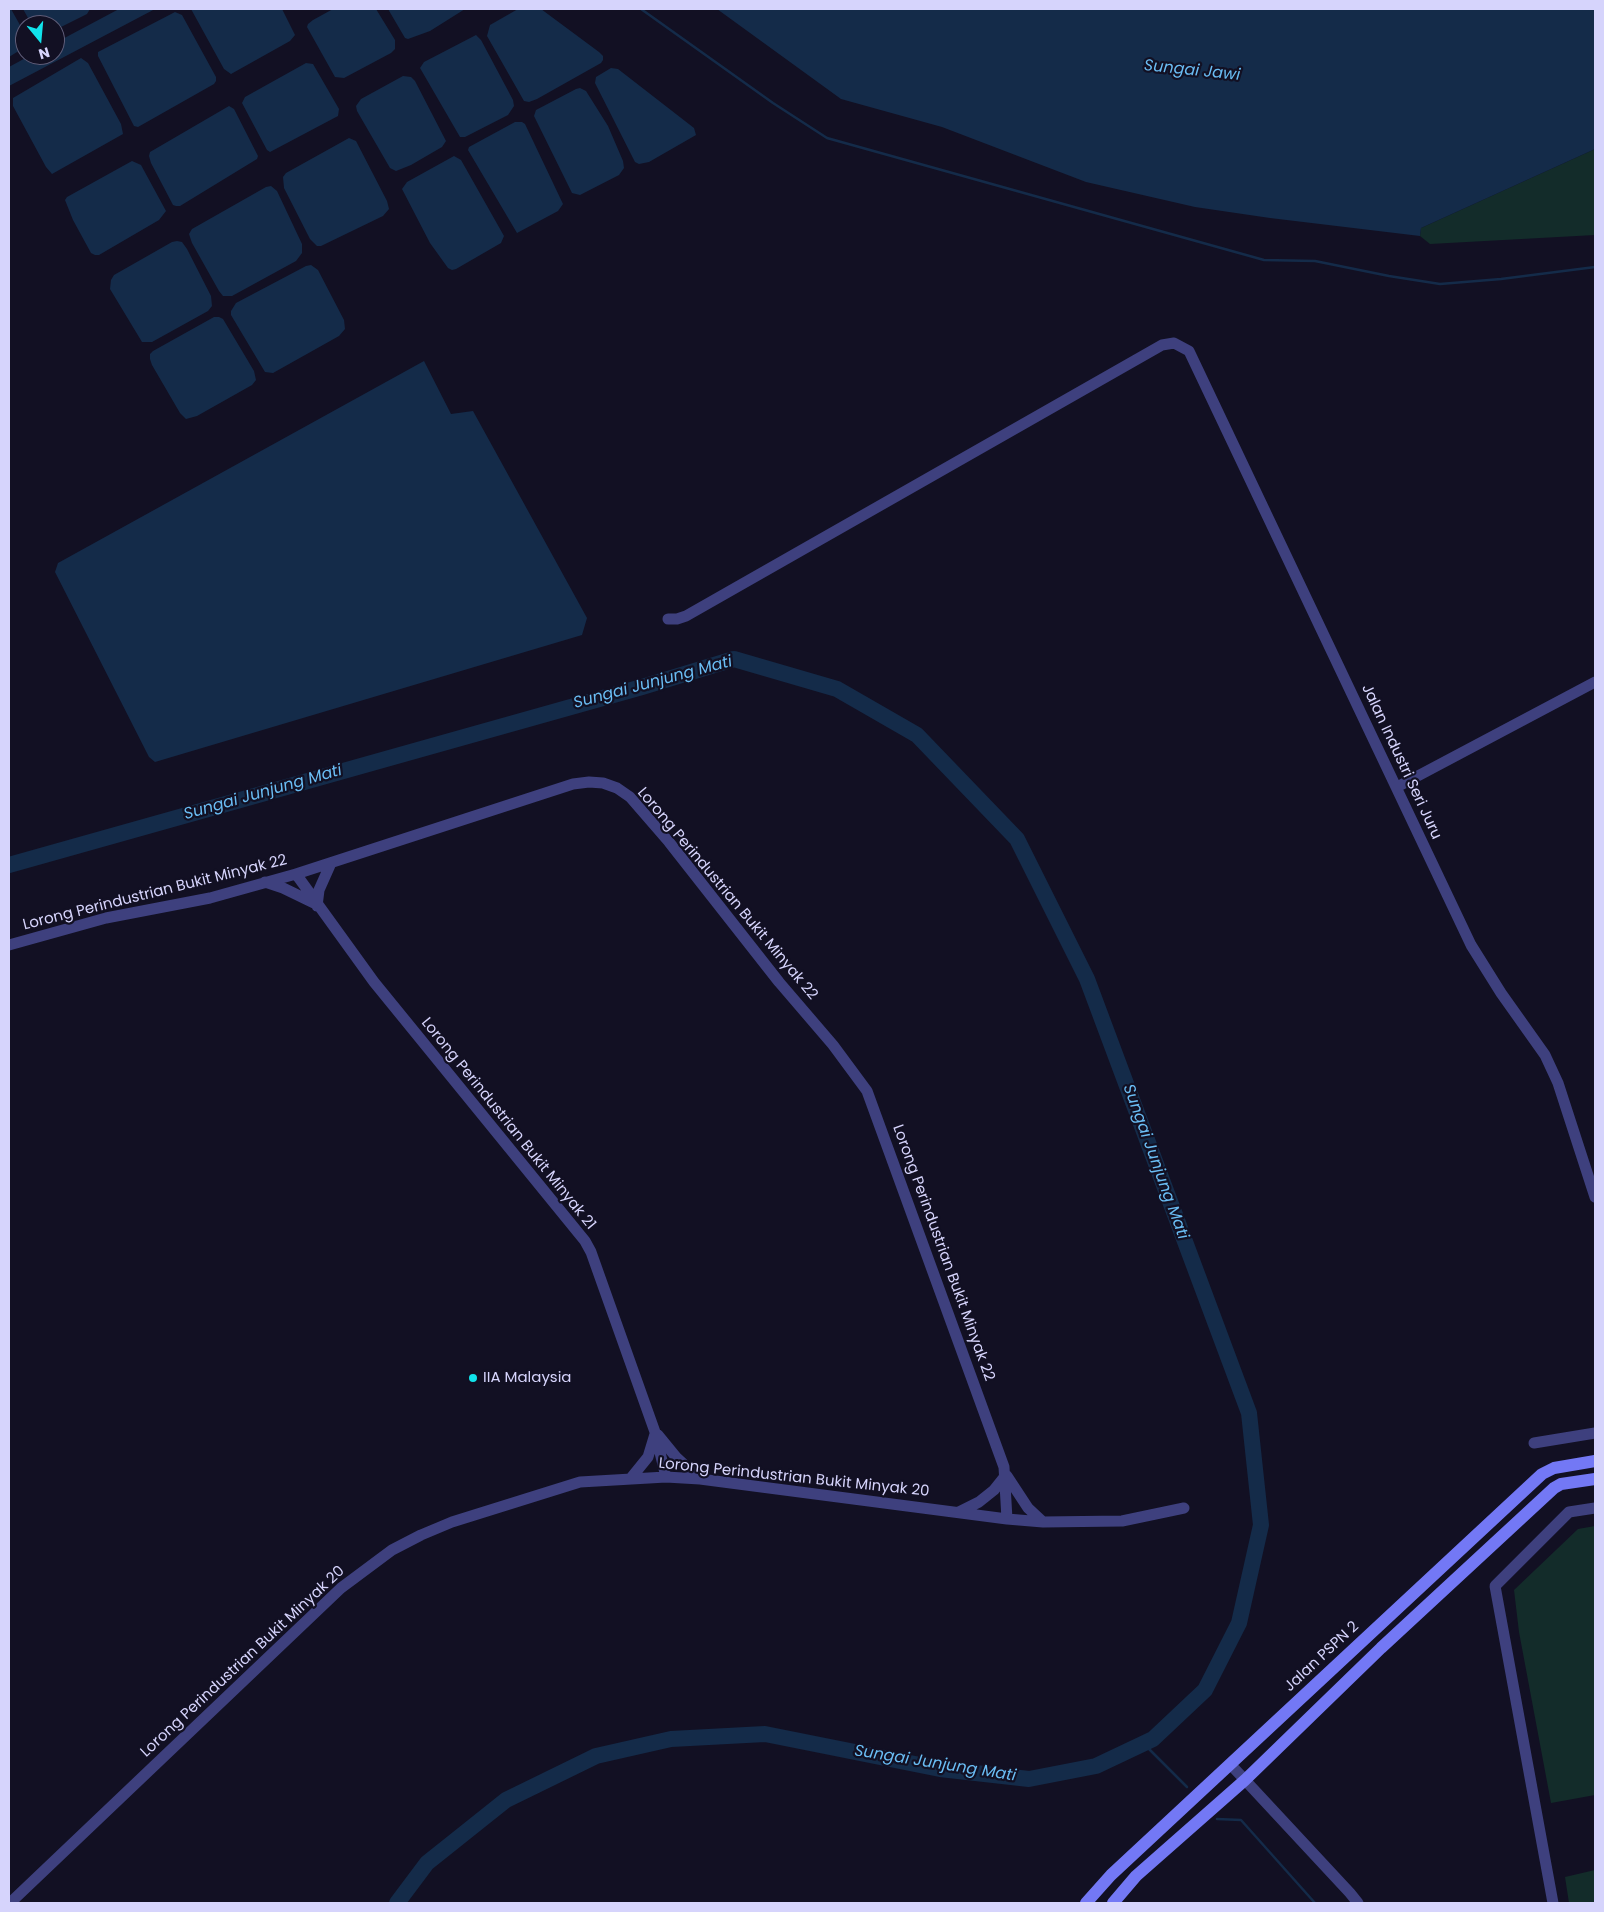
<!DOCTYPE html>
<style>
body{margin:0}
#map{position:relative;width:1604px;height:1912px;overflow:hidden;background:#121023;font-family:Poppins,sans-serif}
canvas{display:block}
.frame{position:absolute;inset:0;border:10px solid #d6d4fc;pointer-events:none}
.north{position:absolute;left:15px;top:15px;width:50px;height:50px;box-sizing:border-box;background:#121023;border:1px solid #605e7a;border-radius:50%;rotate:163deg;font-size:14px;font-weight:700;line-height:20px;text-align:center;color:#d6d4fc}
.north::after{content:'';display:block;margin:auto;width:18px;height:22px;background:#11e3eb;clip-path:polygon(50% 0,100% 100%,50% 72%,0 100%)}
</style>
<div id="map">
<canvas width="1604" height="1912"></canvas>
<div class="frame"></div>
<div class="north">N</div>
</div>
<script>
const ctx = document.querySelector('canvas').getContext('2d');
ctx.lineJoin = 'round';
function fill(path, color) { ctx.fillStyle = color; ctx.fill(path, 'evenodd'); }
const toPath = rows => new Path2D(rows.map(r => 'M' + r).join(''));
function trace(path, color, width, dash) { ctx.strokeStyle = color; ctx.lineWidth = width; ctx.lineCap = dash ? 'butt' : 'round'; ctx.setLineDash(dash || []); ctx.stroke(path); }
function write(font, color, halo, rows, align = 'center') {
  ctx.font = font + ' Poppins,sans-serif'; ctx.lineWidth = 4.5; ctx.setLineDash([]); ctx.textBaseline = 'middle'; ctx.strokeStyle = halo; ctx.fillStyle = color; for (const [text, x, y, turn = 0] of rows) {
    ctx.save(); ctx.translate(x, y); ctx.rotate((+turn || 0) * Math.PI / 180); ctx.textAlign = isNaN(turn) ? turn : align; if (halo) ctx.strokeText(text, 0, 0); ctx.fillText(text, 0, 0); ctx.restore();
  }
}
const green = toPath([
 [1595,149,1595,235,1430,244,1420,236,1421,228],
 [1595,1526,1595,1795,1551,1803,1519,1632,1514,1590,1578,1529],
 [1595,1870,1595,1903,1569,1903,1565,1877]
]);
const water = toPath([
 [9,9,11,9,25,34,25,47,9,57],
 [23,9,90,9,87,14,55,30,55,25,32,25],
 [119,9,155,9,9,86,9,67,31,55,55,55,55,43],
 [191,9,282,9,295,35,290,41,231,74,224,69],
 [333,9,376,9,395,40,395,49,391,53,344,78,335,77,307,27,308,24,313,20],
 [388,9,465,9,430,31,408,39,405,38],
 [518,9,541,9,599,52,603,56,603,60,601,63,537,99,529,102,524,101,487,36,490,25],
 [717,9,1595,9,1595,149,1421,228,1420,236,1270,218,1195,207,1086,182,942,127,841,99],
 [175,12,182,15,216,77,216,81,214,84,138,127,134,126,98,56,98,52],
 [476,35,481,40,513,100,514,106,508,115,465,137,460,137,420,68,424,62],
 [81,58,88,63,121,124,123,134,52,174,46,167,13,106,13,98],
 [306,63,313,64,339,109,338,116,270,152,267,150,242,103,245,97],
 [611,68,618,69,694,128,696,135,649,162,639,164,635,162,595,83,596,77],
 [403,76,411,77,415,81,446,141,442,147,411,165,396,171,390,168,357,111,356,106,361,99],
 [580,88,586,91,608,126,623,161,624,168,619,175,580,195,572,193,534,116,536,110,576,89],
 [229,106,234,109,258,156,257,159,180,206,176,206,173,205,151,163,149,156,150,152],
 [515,122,522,122,525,124,563,204,558,211,517,233,468,150,469,147],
 [349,138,356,141,387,201,389,209,383,216,321,246,317,246,310,239,284,188,283,177,286,173],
 [454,156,461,160,504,236,501,243,456,269,452,270,448,268,430,243,402,189,407,182],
 [132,161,141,165,166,211,159,220,99,255,95,255,91,253,73,220,65,200,67,197],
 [271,186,277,191,302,244,302,253,296,261,232,296,223,296,219,291,192,243,189,234,192,229,266,187],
 [177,241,182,242,187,249,211,296,212,306,208,311,152,342,142,342,110,289,111,280,114,275,172,242],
 [311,265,318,270,344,320,345,329,339,336,273,373,265,372,231,315,231,311,236,303,306,266],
 [214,317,219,317,223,319,254,371,256,380,252,385,197,416,186,419,180,413,152,365,150,359,150,354,153,351],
 [424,361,451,414,473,411,587,618,582,635,155,762,149,757,55,572,58,563]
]);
const stream = toPath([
 [641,9,773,103,827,138,1264,260,1315,261,1389,276,1440,284,1501,279,1595,267],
 [1144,1744,1187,1787],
 [1217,1819,1241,1820,1315,1903]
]);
const river = toPath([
 [9,865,642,687,734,659,837,689,917,735,1017,839,1087,979,1249,1413,1261,1525,1239,1623,1205,1690,1153,1739,1096,1766,1029,1779,940,1769,765,1734,671,1739,596,1756,506,1800,427,1863,397,1903]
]);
const street = toPath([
 [668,619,677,619,686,616,1162,345,1174,343,1189,351,1471,945,1501,993,1545,1055,1558,1083,1595,1197],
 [1397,787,1595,682],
 [296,874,374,982,585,1241,591,1252,655,1432,666,1477],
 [265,882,283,888,314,903],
 [317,906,319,890,331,863],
 [9,945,106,918,210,898,296,874,573,784,589,782,603,783,617,788,630,797,669,842,779,982,833,1045,867,1091,1004,1467,1007,1519],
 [658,1435,676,1457,700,1479],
 [1534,1443,1595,1433],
 [1007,1476,1028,1508,1043,1522],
 [631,1478,648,1457,655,1434],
 [959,1512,979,1502,994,1490,1006,1475],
 [1231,1765,1350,1893,1358,1903],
 [10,1903,341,1588,392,1550,421,1535,452,1522,580,1482,666,1477,700,1479,1007,1519,1043,1522,1122,1521,1184,1508],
 [1553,1903,1495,1586,1569,1512,1595,1508]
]);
const secondary = toPath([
 [1086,1903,1111,1875,1542,1474,1554,1468,1595,1461],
 [1113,1903,1136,1876,1245,1780,1381,1648,1554,1488,1561,1484,1595,1479]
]);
const markers = [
 [473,1378,5,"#11e3eb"]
];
const streetNames = [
 ["Jalan Industri Seri Juru",1401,762,65],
 ["Lorong Perindustrian Bukit Minyak 22",155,893,-14],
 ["Lorong Perindustrian Bukit Minyak 22",727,894,50],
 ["Lorong Perindustrian Bukit Minyak 21",508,1124,51],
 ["Lorong Perindustrian Bukit Minyak 22",943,1253,70],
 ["Lorong Perindustrian Bukit Minyak 20",794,1478,6],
 ["Jalan PSPN 2",1322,1657,-43],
 ["Lorong Perindustrian Bukit Minyak 20",243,1662,-43]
];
const poiNames = [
 ["IIA Malaysia",483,1378]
];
const waterNames = [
 ["Sungai Jawi",1192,71,6],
 ["Sungai Junjung Mati",653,683,-15],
 ["Sungai Junjung Mati",263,793,-16],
 ["Sungai Junjung Mati",1155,1162,70],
 ["Sungai Junjung Mati",935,1764,9]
];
fill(green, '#132c2a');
fill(water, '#142b49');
trace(stream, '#142b49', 2.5);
trace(river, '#142b49', 16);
trace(street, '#3e407e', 11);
trace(secondary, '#7378f5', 12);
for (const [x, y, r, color] of markers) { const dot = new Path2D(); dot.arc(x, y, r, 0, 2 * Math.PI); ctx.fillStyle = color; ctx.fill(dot); trace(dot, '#121023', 2); }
write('15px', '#d6d4fc', '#121023', streetNames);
write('15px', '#d6d4fc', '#121023', poiNames, 'left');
write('italic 16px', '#6abdf4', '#121023', waterNames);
</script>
